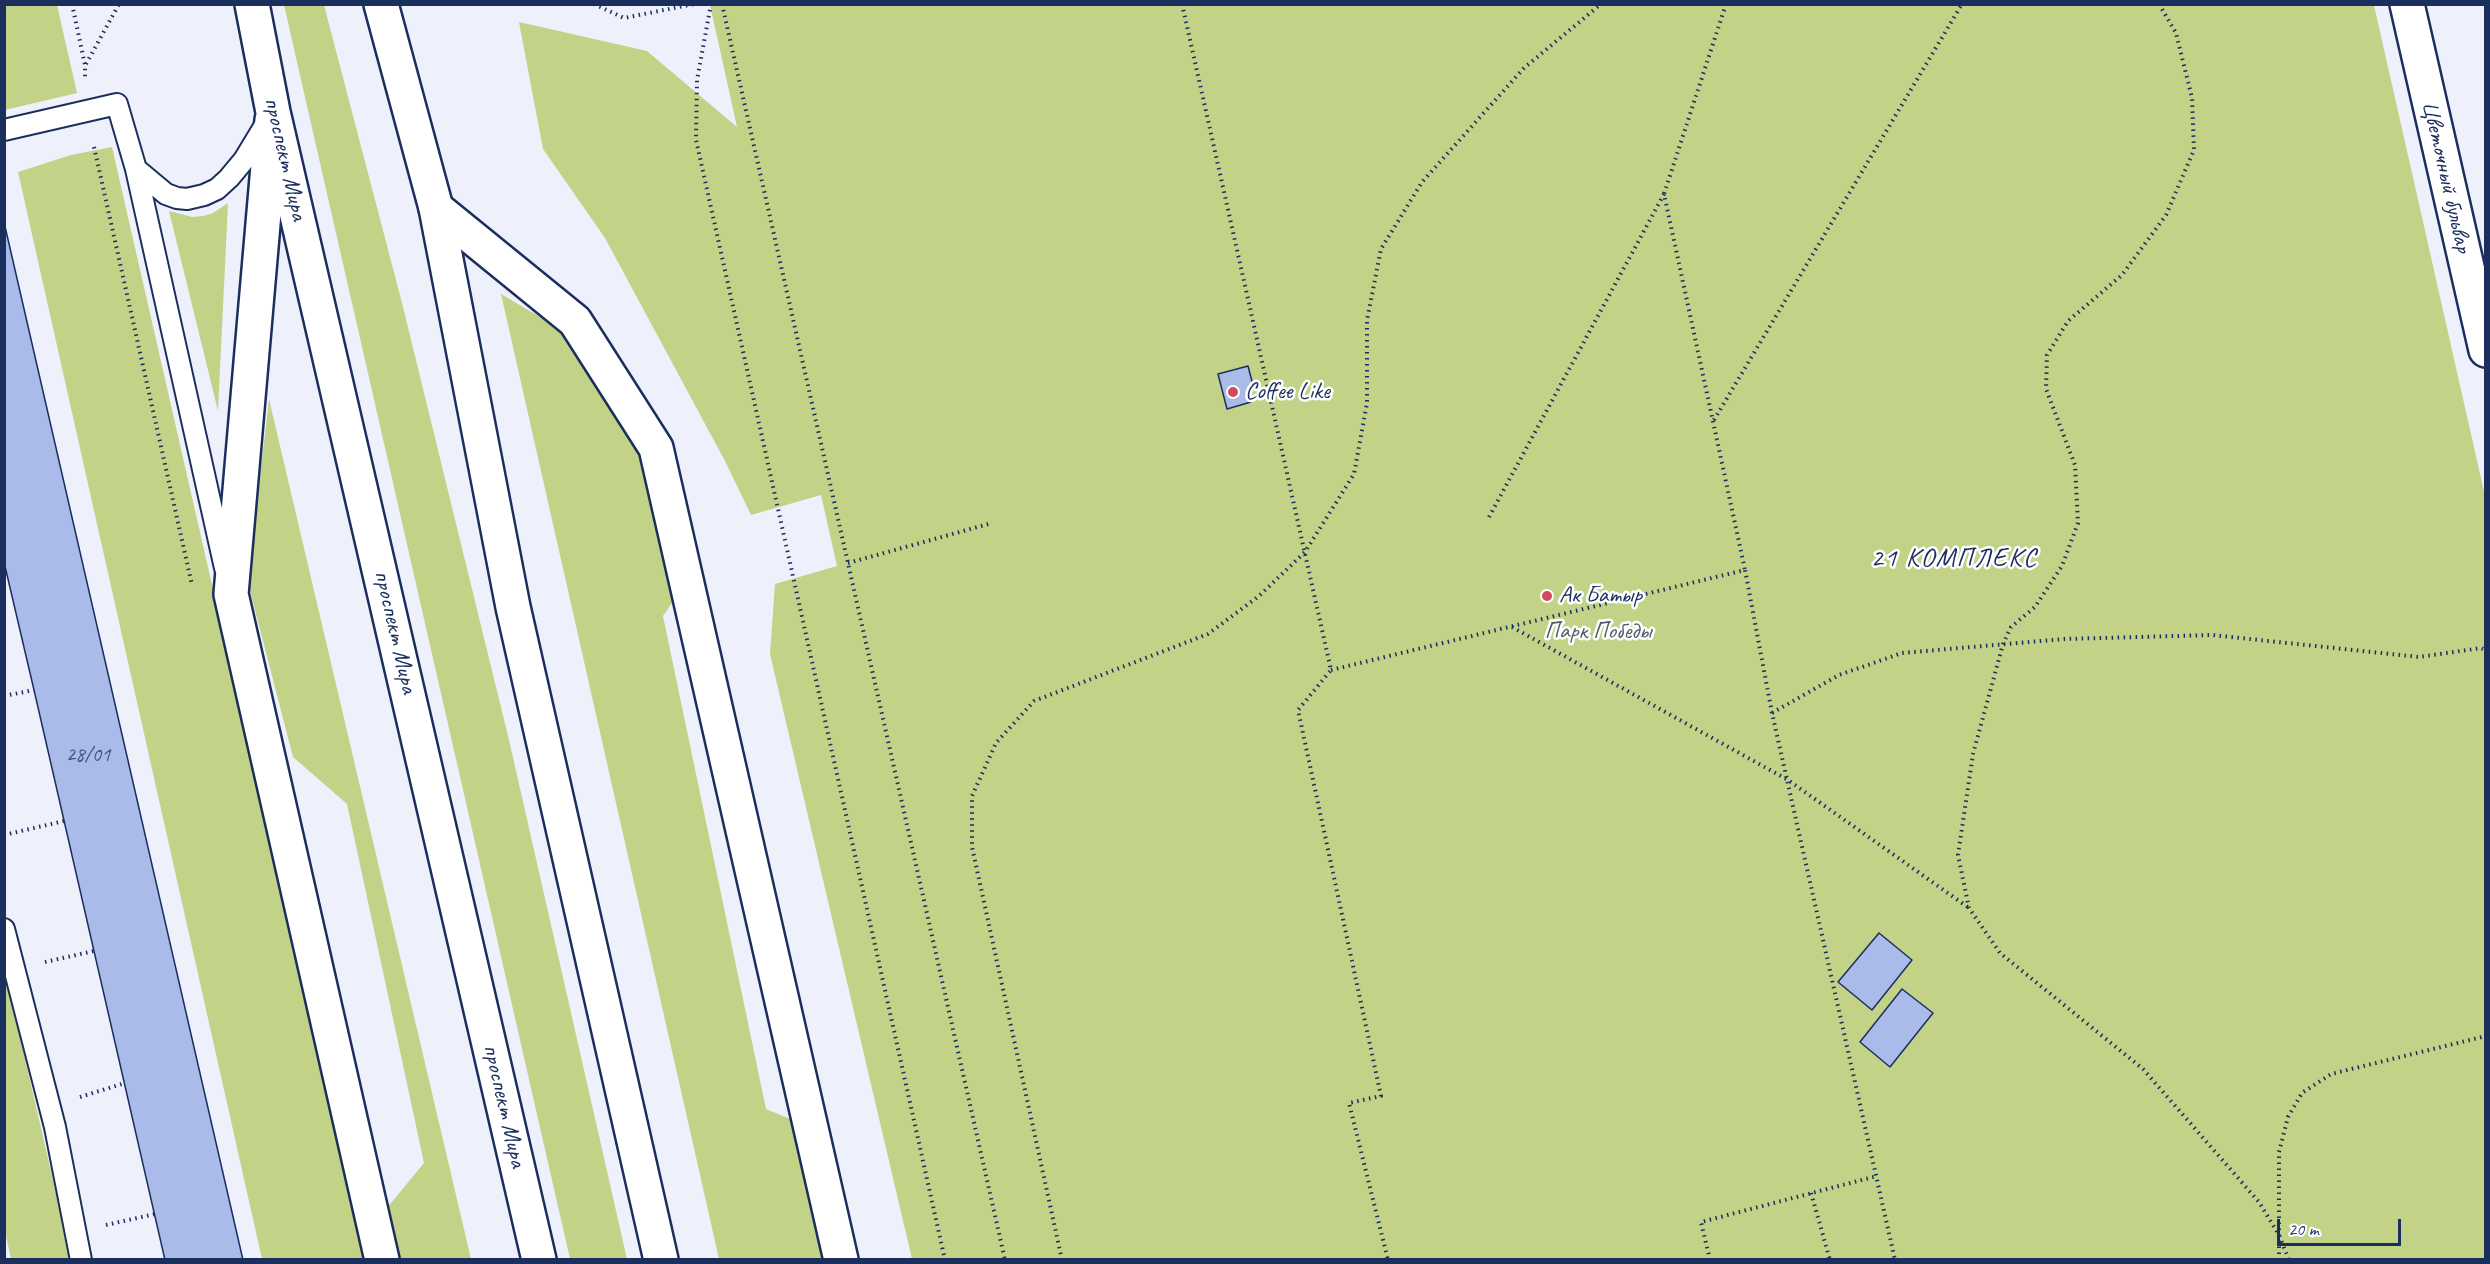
<!DOCTYPE html>
<meta charset="utf-8">
<style>
body{margin:0}
#map{position:relative;width:2490px;height:1264px;overflow:hidden;background:#eef1fb;font-family:Caveat,sans-serif}
canvas{display:block}
.frame{position:absolute;inset:0;border:6px solid #1b2f5e;pointer-events:none}
.scale{position:absolute;left:2277px;top:1219px;width:124px;height:27px;box-sizing:border-box;border:3px solid #1b2f5e;border-top:0;padding-left:8px;font-size:18px;line-height:21px;white-space:nowrap;color:#1b2f5e;-webkit-text-stroke:4px #fff;paint-order:stroke}
</style>
<div id="map">
<canvas width="2490" height="1264"></canvas>
<div class="frame"></div>
<div class="scale">20 m</div>
</div>
<script>
const ctx = document.querySelector('canvas').getContext('2d');
ctx.lineJoin = 'round';
function fill(path, color) { ctx.fillStyle = color; ctx.fill(path, 'evenodd'); }
const toPath = rows => new Path2D(rows.map(r => 'M' + r).join(''));
function trace(path, color, width, dash) { ctx.strokeStyle = color; ctx.lineWidth = width; ctx.lineCap = dash ? 'butt' : 'round'; ctx.setLineDash(dash || []); ctx.stroke(path); }
function write(font, color, halo, rows, align = 'center') {
  ctx.font = font + ' Caveat,sans-serif'; ctx.lineWidth = 5; ctx.setLineDash([]); ctx.textBaseline = 'middle'; ctx.strokeStyle = halo; ctx.fillStyle = color; for (const [text, x, y, turn = 0] of rows) {
    ctx.save(); ctx.translate(x, y); ctx.rotate((+turn || 0) * Math.PI / 180); ctx.textAlign = isNaN(turn) ? turn : align; if (halo) ctx.strokeText(text, 0, 0); ctx.fillText(text, 0, 0); ctx.restore();
  }
}
const green = toPath([
 [4,5,57,5,77,93,5,110],
 [284,5,324,5,402,303,509,740,627,1259,570,1259],
 [710,5,2374,5,2485,496,2485,1259,912,1259,770,654,775,584,837,566,821,495,751,515,725,461,605,238,543,149,519,22,647,51,737,127],
 [112,147,366,1259,262,1259,18,172,71,155],
 [228,203,218,411,169,211,192,217,203,216,213,213],
 [501,294,571,335,656,448,687,581,663,616,766,1109,812,1128,841,1259,719,1259],
 [269,399,471,1259,398,1259,386,1209,424,1163,347,804,293,757,248,583],
 [8,985,62,1219,71,1259,11,1259,5,1231,4,986]
]);
const building = toPath([
 [4,222,243,1260,165,1260,34,690,4,562,4,222],
 [1248,366,1254,389,1248,390,1251,402,1227,409,1218,374,1248,366],
 [1879,933,1912,960,1872,1010,1838,982,1879,933],
 [1902,989,1933,1013,1890,1067,1860,1042,1902,989]
]);
const path = toPath([
 [72,4,85,65,85,80],
 [594,4,624,18,694,4],
 [711,4,697,80,696,140,945,1260],
 [722,4,1005,1260],
 [1182,4,1331,670,1298,710,1381,1096,1349,1103,1388,1260],
 [1726,4,1664,194,1745,570],
 [2159,4,2176,33,2192,98,2194,150,2166,215,2122,275,2068,321,2047,355,2046,389,2075,465,2078,523,2062,566,2035,607,2011,627,2003,644,1973,754,1958,855,1969,908,2000,953,2143,1069,2259,1202,2279,1235,2289,1260],
 [86,64,119,4],
 [94,147,192,585],
 [1714,420,1962,4],
 [1489,517,1664,194],
 [848,563,992,523],
 [1512,627,1788,780,1969,908],
 [1331,670,1745,570,1772,713,1895,1260],
 [4,696,34,690],
 [1772,713,1839,675,1902,653,2064,639,2212,635,2419,657,2481,648,2486,650],
 [4,835,64,821],
 [45,962,94,951],
 [80,1097,125,1083],
 [1811,1193,1830,1260],
 [106,1225,155,1214],
 [1062,1260,972,847,972,796,996,743,1034,701,1208,634,1259,596,1305,552,1354,474,1367,403,1367,320,1381,249,1422,182,1524,68,1601,4],
 [1710,1260,1701,1222,1877,1176],
 [2279,1260,2279,1152,2288,1117,2302,1093,2331,1074,2486,1036]
]);
const lane = toPath([
 [4,130,117,104,136,169,225,568],
 [136,169,166,194,177,198,187,199,204,195,217,189,229,178,244,160,267,122],
 [4,929,55,1127,81,1260]
]);
const street = toPath([
 [2407,4,2486,350],
 [272,120,231,594,382,1260],
 [436,208,575,321,656,448,841,1260]
]);
const primary = toPath([
 [252,4,273,112,539,1260],
 [381,4,436,208,513,607,661,1260]
]);
const markers = [
 [1233,392,6,"#d1495b"],
 [1547,596,6,"#d1495b"]
];
const numberNames = [
 ["28/01",88,755]
];
const streetNames = [
 ["проспект Мира",285,159,77],
 ["Цветочный бульвар",2446,177,77],
 ["проспект Мира",395,632,77],
 ["проспект Мира",504,1106,77]
];
const poiNames = [
 ["Coffee Like",1245,392],
 ["Ак Батыр",1559,596]
];
const parkNames = [
 ["Парк Победы",1598,632]
];
const quarterNames = [
 ["21 КОМПЛЕКС",1954,559]
];
fill(green, '#c2d287');
fill(building, '#aabbea');
trace(building, '#1b2f5e', 1.5);
trace(lane, '#1b2f5e', 24);
trace(street, '#1b2f5e', 38);
trace(primary, '#1b2f5e', 38);
trace(path, '#1b2f5e', 4, [1.5, 4.5]);
trace(lane, '#fff', 20);
trace(street, '#fff', 33);
trace(primary, '#fff', 33);
for (const [x, y, r, color] of markers) { const dot = new Path2D(); dot.arc(x, y, r, 0, 2 * Math.PI); ctx.fillStyle = color; ctx.fill(dot); trace(dot, '#fff', 2); }
write('21px', '#3f5281', null, numberNames);
write('24px', '#1b2f5e', '#fff', streetNames);
write('24px', '#1b2f5e', '#fff', poiNames, 'left');
write('24px', '#4d606a', '#fff', parkNames);
ctx.letterSpacing = '1.5px';
write('27px', '#1b2f5e', '#fff', quarterNames);
ctx.letterSpacing = '0px';
</script>
